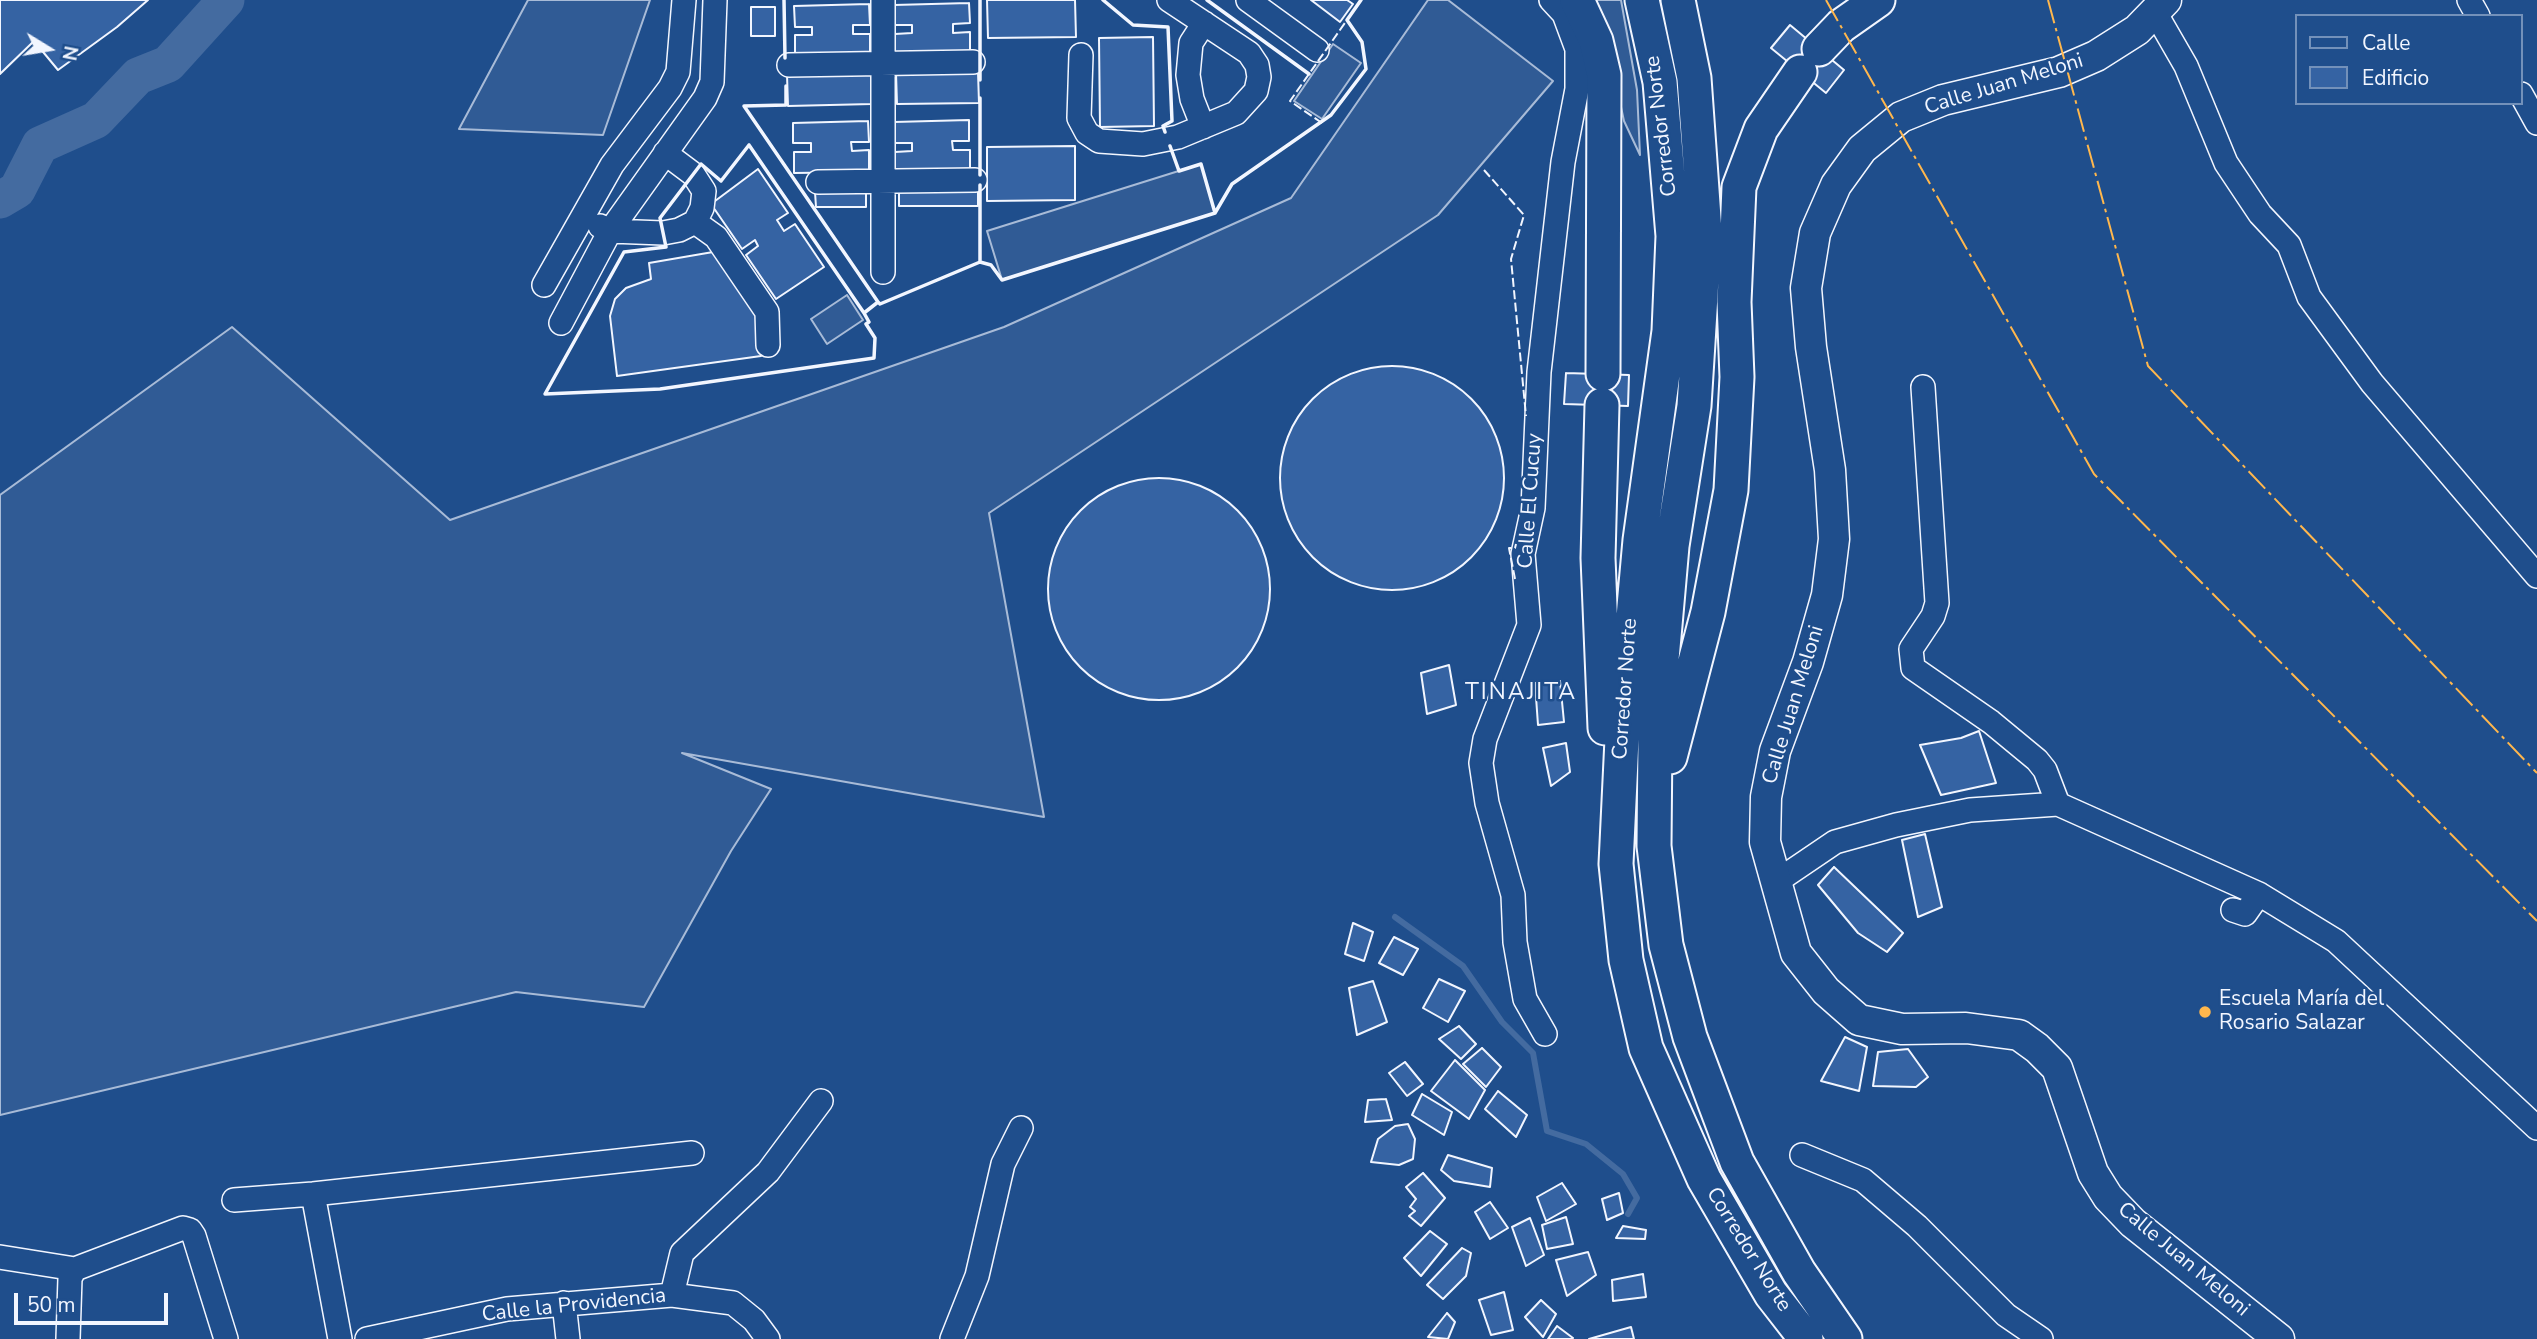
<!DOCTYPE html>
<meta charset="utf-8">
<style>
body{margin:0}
#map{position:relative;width:2537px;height:1339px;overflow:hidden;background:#1f4e8c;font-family:"Nunito Sans",sans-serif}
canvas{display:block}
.legend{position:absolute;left:2295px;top:14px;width:228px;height:91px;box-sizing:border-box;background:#1f4e8c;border:2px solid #7391ba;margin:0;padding:9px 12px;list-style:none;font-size:21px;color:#f2f6ff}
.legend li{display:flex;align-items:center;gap:14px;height:35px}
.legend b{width:35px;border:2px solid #7391ba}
.north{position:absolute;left:14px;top:14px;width:70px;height:70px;-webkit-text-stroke:5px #1f4e8c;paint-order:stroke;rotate:101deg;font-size:19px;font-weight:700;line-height:28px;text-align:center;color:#f2f6ff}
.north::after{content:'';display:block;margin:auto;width:24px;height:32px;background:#f2f6ff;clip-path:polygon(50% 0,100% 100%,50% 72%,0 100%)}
.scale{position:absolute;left:14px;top:1293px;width:154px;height:32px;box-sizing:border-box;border:4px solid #f2f6ff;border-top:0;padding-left:9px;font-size:21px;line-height:24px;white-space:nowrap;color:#f2f6ff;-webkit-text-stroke:5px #1f4e8c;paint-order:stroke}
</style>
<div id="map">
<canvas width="2537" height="1339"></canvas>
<ul class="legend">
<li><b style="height:9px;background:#1f4e8c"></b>Calle</li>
<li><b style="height:19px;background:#3563a3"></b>Edificio</li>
</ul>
<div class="north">N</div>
<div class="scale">50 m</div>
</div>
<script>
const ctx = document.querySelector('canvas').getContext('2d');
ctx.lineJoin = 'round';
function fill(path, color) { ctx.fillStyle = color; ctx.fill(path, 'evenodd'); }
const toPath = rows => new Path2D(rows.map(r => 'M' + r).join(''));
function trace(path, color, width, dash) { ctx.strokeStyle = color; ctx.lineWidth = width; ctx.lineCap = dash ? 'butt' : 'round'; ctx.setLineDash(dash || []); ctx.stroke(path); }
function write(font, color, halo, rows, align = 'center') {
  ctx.font = font + ' "Nunito Sans",sans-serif'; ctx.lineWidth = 5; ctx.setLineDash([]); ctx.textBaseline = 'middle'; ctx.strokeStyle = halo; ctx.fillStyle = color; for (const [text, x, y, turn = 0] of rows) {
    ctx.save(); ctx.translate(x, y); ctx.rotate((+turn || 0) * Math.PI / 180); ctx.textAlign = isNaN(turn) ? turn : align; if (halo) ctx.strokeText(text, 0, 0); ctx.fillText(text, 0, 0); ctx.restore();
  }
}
const built = toPath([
 [528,0,650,0,603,135,459,129,528,0],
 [1428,0,1448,0,1553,81,1438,215,989,513,1044,817,682,753,771,789,731,851,644,1007,516,992,0,1115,0,495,232,327,450,520,1004,327,1291,198,1428,0],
 [1592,0,1621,0,1637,90,1640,155,1624,121,1601,14,1592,0],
 [1333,44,1361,63,1322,119,1294,101,1333,44],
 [1201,164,1215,213,1002,280,987,231,1201,164],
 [847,295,863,320,827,344,811,319,847,295]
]);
const stream = toPath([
 [1395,917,1463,966,1502,1022,1533,1053,1547,1131,1586,1144,1623,1174,1637,1198,1628,1214]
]);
const river = toPath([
 [0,200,17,190,40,145,96,120,138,76,168,64,226,0]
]);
const building = toPath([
 [0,0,148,0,117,27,58,70,34,41,0,74,0,0],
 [987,0,1075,0,1076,37,988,38,987,0],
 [1311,0,1347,0,1353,4,1340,22,1311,0],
 [969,3,970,23,953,24,953,33,970,32,970,53,895,55,895,34,912,33,912,25,895,25,894,5,969,3],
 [869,4,870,25,853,25,853,34,870,34,870,55,795,57,795,35,812,35,812,27,795,27,794,6,869,4],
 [751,7,775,7,775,36,751,36,751,7],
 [1790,25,1844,70,1826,93,1771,48,1790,25],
 [1153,37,1154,126,1100,127,1099,38,1153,37],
 [978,72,979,103,897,104,896,73,978,72],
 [872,74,872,104,788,106,787,75,872,74],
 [969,120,969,141,952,141,953,150,970,150,970,171,895,173,895,152,912,151,912,143,894,143,894,122,969,120],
 [868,121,869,142,851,142,852,151,869,150,869,172,794,173,794,152,811,152,811,143,793,143,793,123,868,121],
 [1075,146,1075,200,987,201,987,147,1075,146],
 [758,169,788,213,777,220,784,231,795,224,824,267,776,299,746,255,758,246,755,240,742,249,711,204,758,169],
 [899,191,978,191,978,206,899,206,899,191],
 [815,192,866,192,866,207,816,207,815,192],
 [713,252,759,320,761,356,617,376,610,316,615,299,626,288,651,279,649,263,713,252],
 '1280 478a112 112 0 1 1 224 0a112 112 0 1 1-224 0Z',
 [1566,373,1629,375,1628,406,1564,404,1566,373],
 '1048 589a111 111 0 1 1 222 0a111 111 0 1 1-222 0Z',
 [1449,665,1456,705,1427,714,1421,673,1449,665],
 [1560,681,1564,722,1538,725,1535,683,1560,681],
 [1979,731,1996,783,1941,795,1920,745,1961,738,1979,731],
 [1566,743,1570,772,1551,786,1543,748,1566,743],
 [1925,834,1942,907,1918,917,1902,840,1925,834],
 [1834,867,1903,933,1887,952,1858,933,1818,885,1834,867],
 [1353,923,1373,932,1364,961,1345,954,1353,923],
 [1394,937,1418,949,1403,975,1379,963,1394,937],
 [1439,979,1465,991,1448,1022,1423,1008,1439,979],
 [1373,981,1387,1022,1357,1035,1349,988,1373,981],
 [1459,1026,1476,1044,1461,1059,1439,1039,1459,1026],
 [1845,1037,1867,1047,1859,1091,1821,1081,1845,1037],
 [1482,1048,1501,1067,1486,1087,1463,1064,1482,1048],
 [1908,1049,1928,1077,1916,1087,1873,1086,1878,1052,1908,1049],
 [1455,1060,1485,1090,1469,1119,1431,1091,1455,1060],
 [1405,1062,1423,1084,1407,1096,1389,1073,1405,1062],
 [1498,1091,1527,1115,1516,1137,1485,1109,1498,1091],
 [1422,1094,1452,1112,1444,1135,1412,1115,1422,1094],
 [1386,1099,1392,1120,1365,1122,1368,1100,1386,1099],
 [1408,1124,1415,1139,1413,1159,1399,1165,1371,1162,1378,1139,1395,1126,1408,1124],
 [1448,1155,1492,1168,1490,1187,1454,1181,1441,1170,1448,1155],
 [1423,1173,1445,1198,1421,1226,1409,1216,1415,1211,1410,1207,1416,1199,1406,1187,1423,1173],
 [1562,1183,1576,1204,1546,1221,1537,1197,1562,1183],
 [1619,1193,1623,1213,1607,1220,1602,1199,1619,1193],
 [1490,1202,1508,1228,1490,1239,1475,1212,1490,1202],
 [1566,1217,1573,1244,1547,1249,1542,1225,1566,1217],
 [1530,1218,1544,1255,1526,1266,1512,1227,1530,1218],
 [1623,1226,1646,1230,1645,1239,1616,1238,1623,1226],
 [1430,1231,1447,1244,1421,1276,1404,1258,1430,1231],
 [1462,1248,1471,1253,1466,1276,1443,1299,1427,1285,1462,1248],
 [1588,1252,1596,1275,1567,1296,1556,1260,1588,1252],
 [1643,1274,1646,1297,1613,1301,1612,1280,1643,1274],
 [1504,1292,1513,1330,1491,1335,1479,1300,1504,1292],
 [1541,1300,1556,1314,1543,1337,1525,1317,1541,1300],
 [1447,1313,1455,1322,1448,1339,1428,1337,1447,1313],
 [1557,1326,1573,1338,1572,1339,1548,1339,1557,1326],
 [1631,1327,1634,1339,1589,1339,1631,1327]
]);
const minor = toPath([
 [1248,0,1317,50],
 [2469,0,2478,16],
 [2156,14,2186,66,2226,163,2260,214,2289,245,2309,297,2372,383,2537,576],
 [1081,55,1079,118,1087,133,1099,141,1143,144,1178,137,1236,113,1256,91,1259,77,1257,65,1249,53,1169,0],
 [789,65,973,62],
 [2521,94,2537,123],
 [1203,127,1192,99,1188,75,1191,43,1204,23],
 [818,182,975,180],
 [695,222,716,237,767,312,768,345],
 [600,226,610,231,663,233,679,230,695,222,702,208,704,191,693,174,665,153],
 [883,272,883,0],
 [544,285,612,165,670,88,678,72,684,0],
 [561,323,610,231,705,98,712,82,715,0],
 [1923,387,1937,603,1933,616,1911,649,1913,668,1991,722,2037,760,2045,770,2058,804],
 [1776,882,1835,842,1896,825,1970,810,2058,804,2259,894,2336,941,2537,1128],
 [2233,910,2245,914,2259,894],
 [1545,1034,1525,999,1515,942,1513,895,1487,803,1481,763,1485,739,1529,625,1523,554,1533,508,1539,372,1563,162,1577,89,1577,49,1564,14,1551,0],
 [1802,1155,1863,1180,1917,1226,2006,1315,2041,1339],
 [313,1194,340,1339],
 [234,1200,313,1194,692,1153],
 [0,1257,75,1269],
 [672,1295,682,1253,768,1172,821,1101],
 [564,1303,568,1339],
 [68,1339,70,1278,75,1269,183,1228,190,1230,194,1236,226,1339],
 [367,1339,507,1309,672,1295,733,1303,754,1320,768,1339],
 [952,1339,977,1276,1003,1164,1021,1128]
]);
const major = toPath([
 [2166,0,2137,30,2096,56,2059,72,1943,100,1901,117,1862,149,1836,185,1815,233,1806,288,1811,347,1830,470,1834,539,1827,595,1808,662,1775,751,1766,797,1765,842,1796,953,1826,991,1859,1020,1902,1029,1966,1028,2019,1035,2037,1048,2057,1068,2093,1173,2108,1197,2133,1223,2279,1339]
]);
const highway = toPath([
 [1577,0,1596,41,1604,75,1603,374],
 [1642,0,1660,82,1673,236,1669,331,1640,540,1622,739,1616,864,1626,960,1646,1048,1704,1179,1771,1294,1806,1339],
 [1678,0,1694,78,1705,232,1694,406,1672,546,1655,738,1654,846,1666,945,1690,1037,1737,1162,1799,1272,1845,1339],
 [1819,49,1841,26,1878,0],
 [1602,405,1598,558,1605,728],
 [1670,757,1708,612,1731,490,1737,377,1734,302,1739,187,1761,129,1800,72]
]);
const fence = toPath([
 [1322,123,1290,101,1347,20],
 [1484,170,1524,215,1511,259,1526,416],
 [1515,579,1509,548,1515,548,1516,544]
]);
const wall = toPath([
 [784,0,785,58],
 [980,0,980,80],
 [1103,0,1133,25,1168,27,1172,121,1163,126,1165,132],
 [1207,0,1309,74],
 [786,86,786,105,744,106,878,302],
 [980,98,980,175],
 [749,145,864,313,869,322,866,324,875,338,874,358,660,389,545,394,624,252,666,247,660,218,701,164,721,181,749,145],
 [1170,146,1179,171,1201,164,1215,213],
 [980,185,980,262],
 [864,313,878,302,880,304,980,262,991,265,1002,280,1215,213,1232,184,1331,115,1366,69,1362,42,1347,20,1361,0]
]);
const power = toPath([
 [1826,0,2094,474,2537,921],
 [2048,0,2148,366,2537,773]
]);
const markers = [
 [2205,1012,7,"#ffb74d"]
];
const streetNames = [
 ["Calle Juan Meloni",2004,85,-17],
 ["Corredor Norte",1662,126,-97],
 ["Calle El Cucuy",1531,501,-86],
 ["Corredor Norte",1626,689,-86],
 ["Calle Juan Meloni",1794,705,-73],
 ["Corredor Norte",1748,1250,58],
 ["Calle Juan Meloni",2183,1260,40],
 ["Calle la Providencia",574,1306,-6]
];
const poiNames = [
 ["Escuela María del",2219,1000],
 ["Rosario Salazar",2219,1024]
];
const neighbourhoodNames = [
 ["TINAJITA",1521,693]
];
fill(built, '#305b95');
trace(built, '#a8bbd7', 2);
trace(stream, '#446ba0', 6);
trace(river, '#446ba0', 37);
fill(building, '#3563a3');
trace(building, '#f2f6ff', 2);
trace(minor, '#f2f6ff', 26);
trace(major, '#f2f6ff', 33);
trace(highway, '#f2f6ff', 37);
trace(minor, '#1f4e8c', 23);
trace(major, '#1f4e8c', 30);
trace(highway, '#1f4e8c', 33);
trace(fence, '#f2f6ff', 2, [9, 3.5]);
trace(wall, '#f2f6ff', 3.5);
trace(power, '#ffb74d', 2, [24, 5, 3.5, 5]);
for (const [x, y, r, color] of markers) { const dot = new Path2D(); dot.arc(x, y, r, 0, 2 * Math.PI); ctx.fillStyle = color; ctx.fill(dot); trace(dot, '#1f4e8c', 2.5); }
write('21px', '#f2f6ff', '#1f4e8c', streetNames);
write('21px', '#f2f6ff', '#1f4e8c', poiNames, 'left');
ctx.letterSpacing = '2px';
write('23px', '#f2f6ff', '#1f4e8c', neighbourhoodNames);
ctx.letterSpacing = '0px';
</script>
